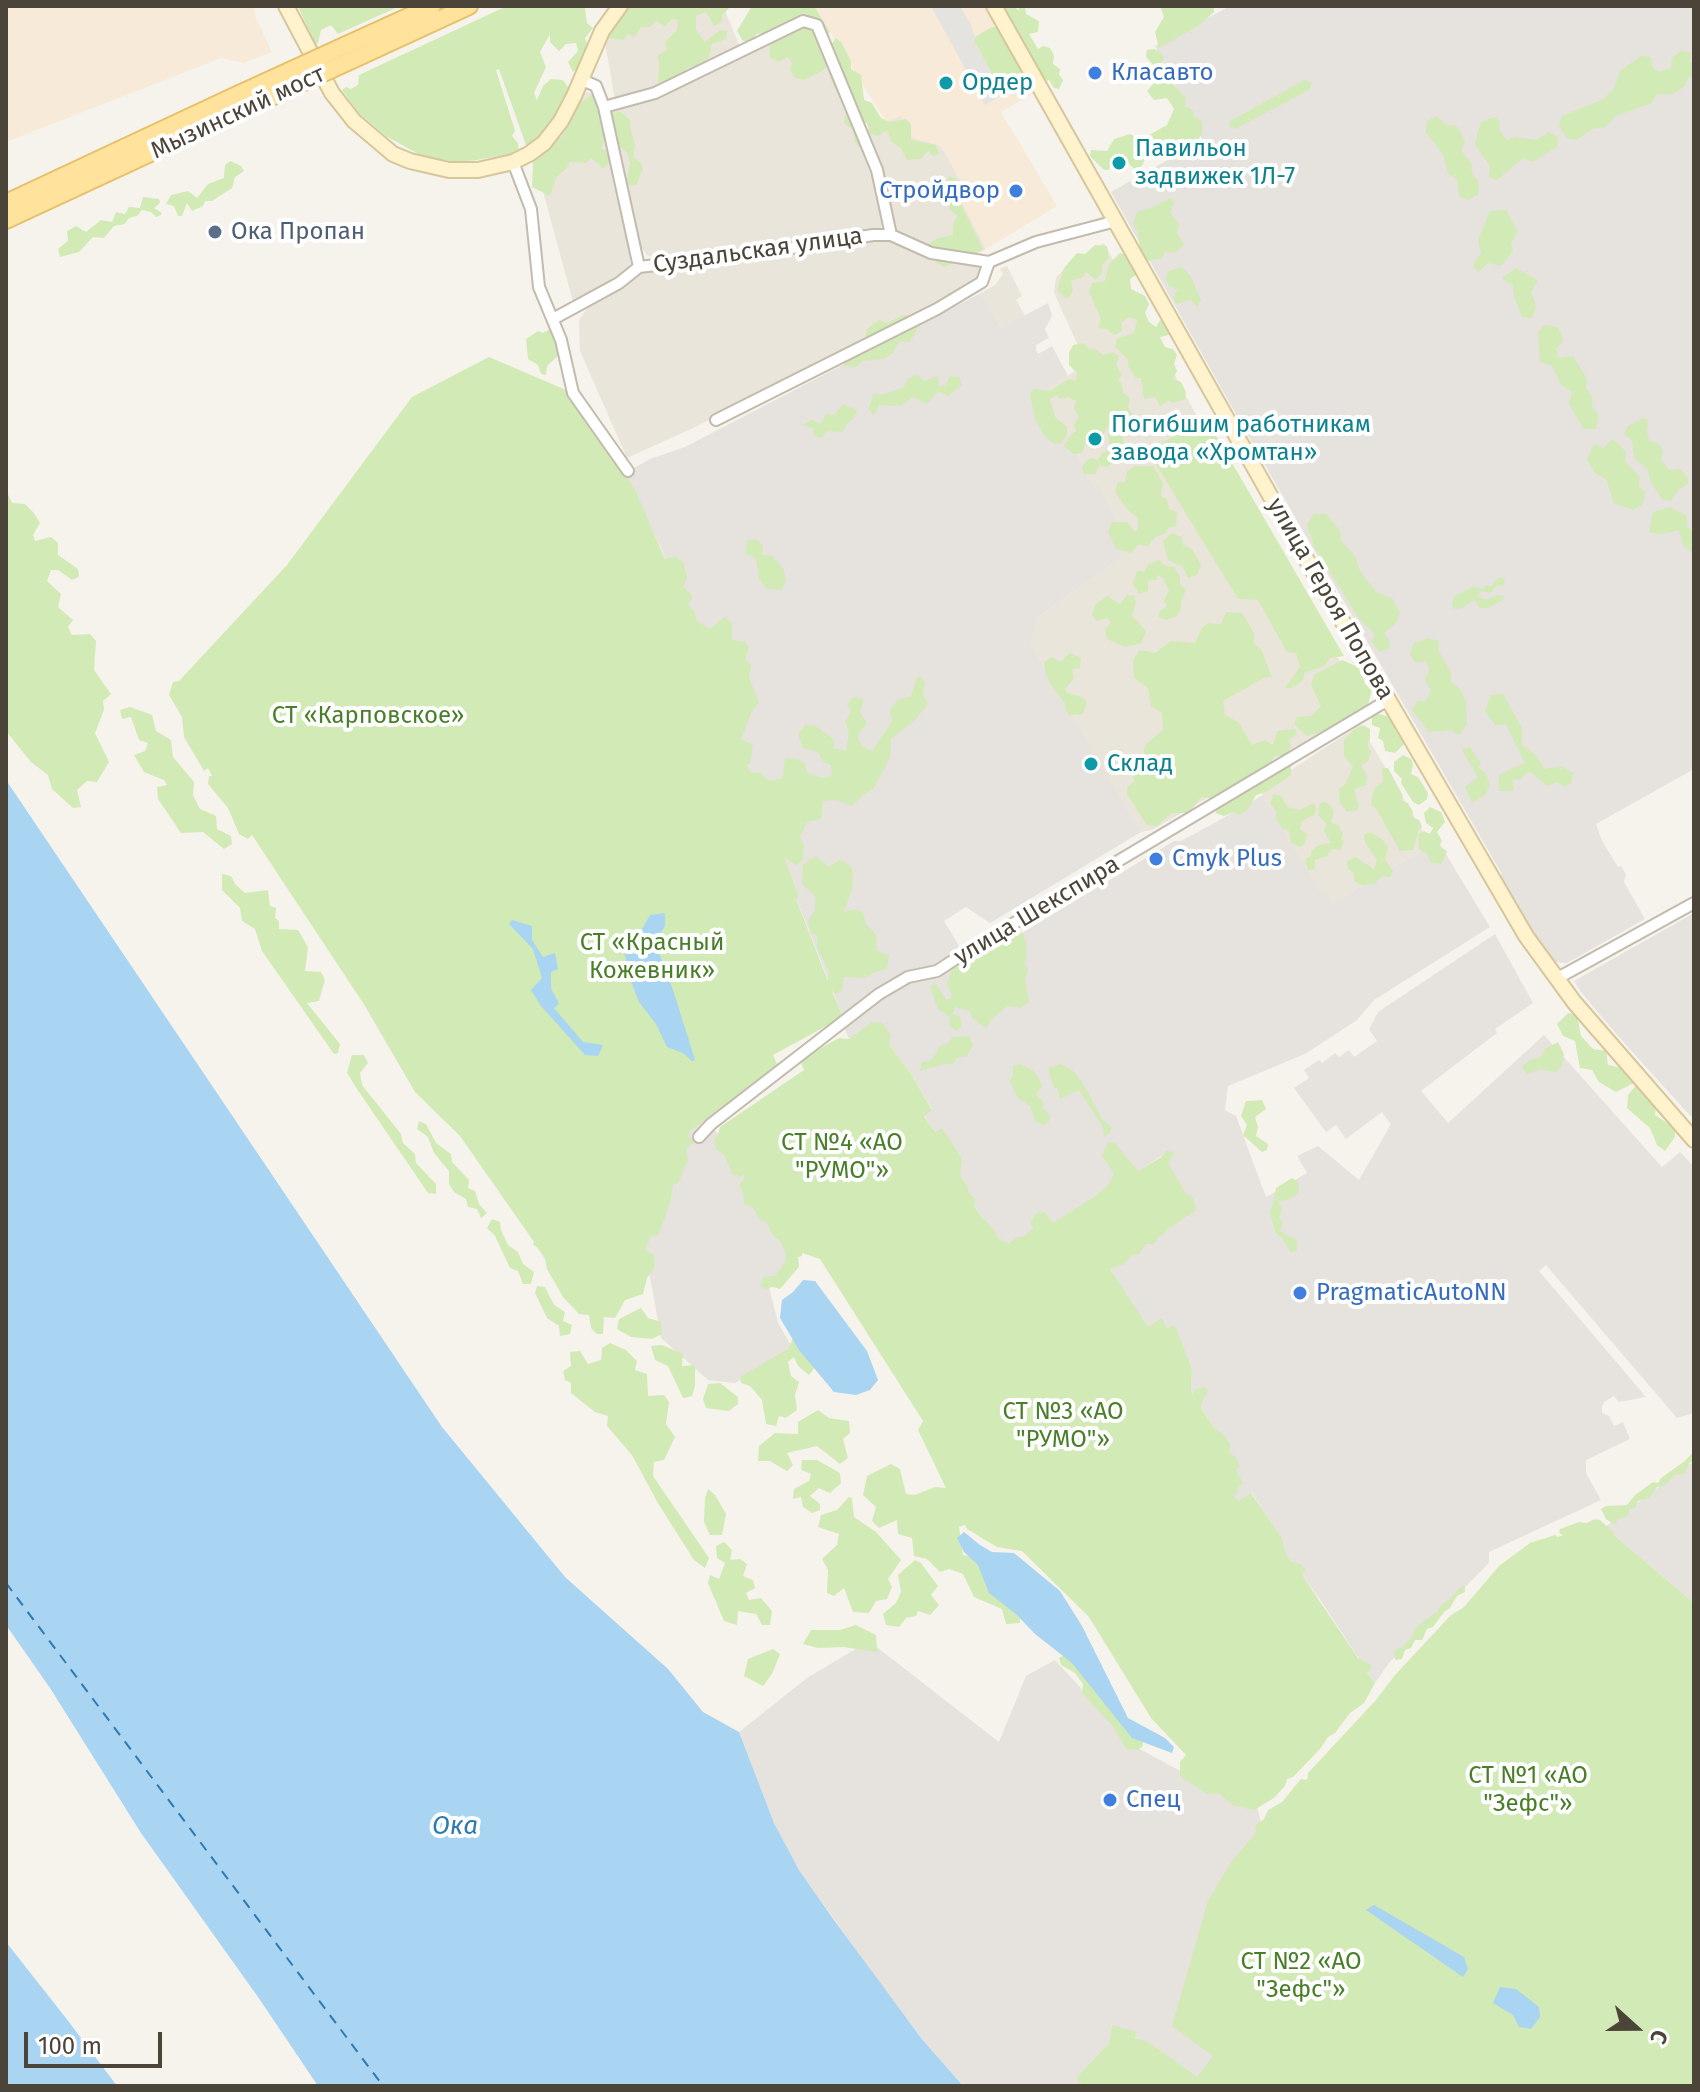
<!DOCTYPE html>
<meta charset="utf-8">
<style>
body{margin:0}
#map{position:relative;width:1700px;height:2092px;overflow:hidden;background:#f6f3ec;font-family:"Fira Sans",sans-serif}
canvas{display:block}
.frame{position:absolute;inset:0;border:8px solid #4b4439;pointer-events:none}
.north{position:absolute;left:1596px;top:1988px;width:80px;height:80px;-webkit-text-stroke:6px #fff;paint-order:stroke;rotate:111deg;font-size:22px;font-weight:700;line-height:32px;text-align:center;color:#4b4439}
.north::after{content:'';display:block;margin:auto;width:28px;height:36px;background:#4b4439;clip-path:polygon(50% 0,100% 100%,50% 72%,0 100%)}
.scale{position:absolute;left:24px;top:2032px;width:138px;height:36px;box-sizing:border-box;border:4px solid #4b4439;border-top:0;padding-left:10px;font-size:24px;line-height:28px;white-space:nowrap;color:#4b4439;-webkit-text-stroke:6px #fff;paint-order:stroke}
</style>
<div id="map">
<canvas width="1700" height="2092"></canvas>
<div class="frame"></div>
<div class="north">С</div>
<div class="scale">100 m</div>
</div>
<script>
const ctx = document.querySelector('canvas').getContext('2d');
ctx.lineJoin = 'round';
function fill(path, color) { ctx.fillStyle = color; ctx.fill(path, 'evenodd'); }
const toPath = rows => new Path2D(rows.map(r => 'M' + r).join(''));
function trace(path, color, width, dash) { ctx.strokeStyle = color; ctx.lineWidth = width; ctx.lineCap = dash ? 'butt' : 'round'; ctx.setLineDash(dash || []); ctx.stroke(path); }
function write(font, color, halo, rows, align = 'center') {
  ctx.font = font + ' "Fira Sans",sans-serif'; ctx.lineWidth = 8; ctx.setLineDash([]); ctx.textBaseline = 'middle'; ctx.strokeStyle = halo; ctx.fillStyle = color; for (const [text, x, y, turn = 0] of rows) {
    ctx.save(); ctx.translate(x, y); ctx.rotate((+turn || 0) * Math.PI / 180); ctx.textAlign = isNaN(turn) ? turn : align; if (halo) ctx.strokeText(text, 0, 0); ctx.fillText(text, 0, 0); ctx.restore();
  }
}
const residential = toPath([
 [679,6,723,6,740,47,654,90,615,100,604,37],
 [796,29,814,29,874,170,884,222,880,229,873,232,771,247,659,260,647,255,638,242,608,115,611,109],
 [589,92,598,100,631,250,630,269,620,279,573,302,534,158,579,94],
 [901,115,913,137,941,146,968,193,960,198,986,249,981,252,933,251,896,233,880,168,865,130],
 [874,239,888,240,930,257,978,262,980,268,978,278,938,305,691,429,627,458,580,351,579,320,589,306,620,288,644,269],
 [1104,243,1200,422,1366,706,1152,830,1141,832,1028,643,1038,617,1118,560,1098,485,1094,487,1068,438,1059,437,1036,394,1068,376,1086,363,1054,293,1056,278,1064,269],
 [1007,266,1022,296,1016,300,1025,316,1001,328,981,293,995,285,1003,274,1000,269],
 [1360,725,1431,845,1332,904,1322,896,1260,790]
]);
const commercial = toPath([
 [6,6,254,6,255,16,272,52,243,63,221,58,6,142],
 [814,6,987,6,1035,92,1001,112,1057,206,986,249,959,198,967,192,941,146,913,138,901,116,886,122]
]);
const industrial = toPath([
 [1230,6,1694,6,1694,769,1596,824,1602,841,1618,867,1621,866,1626,874,1624,882,1645,919,1567,963,1552,962,1547,957,1498,877,1502,874,1255,448,1111,192,1203,140,1155,46],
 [981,293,1001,328,1048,303,1052,316,1045,329,1049,338,1036,345,1036,350,1038,354,1052,346,1068,376,1037,394,1059,436,1068,437,1094,487,1098,485,1126,543,1118,560,1038,617,1029,643,1141,832,990,923,966,907,944,921,972,967,1020,934,1174,841,1181,841,1209,826,1263,795,1322,895,1327,894,1332,904,1438,841,1490,927,1374,1000,1357,1020,1305,1054,1228,1086,1225,1110,1236,1116,1266,1197,1307,1173,1297,1156,1318,1146,1359,1180,1391,1124,1382,1112,1346,1139,1336,1125,1326,1132,1294,1088,1309,1078,1304,1070,1319,1060,1322,1063,1335,1053,1339,1057,1349,1050,1354,1057,1360,1053,1377,1041,1369,1029,1378,1012,1495,934,1533,1003,1495,1029,1497,1033,1421,1091,1448,1123,1544,1035,1662,1167,1680,1152,1694,1167,1694,1413,1677,1418,1546,1265,1539,1271,1646,1397,1619,1402,1614,1396,1604,1402,1602,1407,1602,1413,1609,1416,1614,1426,1623,1422,1630,1439,1586,1460,1586,1473,1601,1500,1489,1552,1489,1563,1389,1663,1375,1683,1319,1598,1286,1554,1280,1537,1252,1493,1238,1501,1233,1496,1236,1489,1235,1469,1231,1456,1191,1390,1192,1369,1175,1326,1166,1328,1148,1328,1110,1269,1195,1208,1161,1156,1009,1258,956,1177,942,1128,935,1132,924,1115,932,1109,911,1074,874,1023,849,1039,844,1027,843,1017,796,898,799,896,661,548,624,474,650,459,685,447],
 [1694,913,1694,1120,1618,1036,1581,992,1574,981],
 [705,1119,718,1134,791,1250,794,1262,769,1287,778,1323,793,1349,735,1383,708,1380,661,1338,645,1249,690,1131],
 [1694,1461,1694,1603,1605,1527],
 [869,1641,999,1742,1026,1676,1055,1660,1134,1746,1227,1796,1257,1806,1262,1827,1214,2056,1197,2078,1160,2050,1112,2025,1109,2043,1076,2078,1083,2086,963,2086,921,2038,882,1986,799,1870,774,1823,739,1732,807,1678]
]);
const green = toPath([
 [298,6,400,6,338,34,331,25,321,30,318,43,315,45],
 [507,6,587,6,585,8,587,23,593,28,585,38,588,47,579,68,573,72,568,62,578,51,576,43,566,44,559,51,550,42,550,34,540,52,546,67,534,93,537,100,543,86,551,79,563,80,570,90,561,110,540,140,526,145,499,69,496,70,515,131,512,136,518,143,519,152,477,160,457,162,422,156,386,136,359,113,342,90,346,87,351,89,358,85,359,75],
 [627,6,731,6,722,15,722,22,714,26,706,12,696,16,696,30,705,42,720,30,727,31,726,39,712,44,709,57,698,66,687,68,679,80,664,86,658,82,659,66,658,55,667,50,665,42,677,30,678,20,672,19,665,26,656,21,650,27,641,27,634,37,628,34,623,40,609,38,607,30],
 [752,6,814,6,830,32,820,41,829,61,824,70,804,80,795,78,790,69,792,63,788,57,778,62,770,58,770,46,776,37,773,32,756,34,754,41,743,41,737,31],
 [1003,6,1014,6,1019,11,1019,6,1025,6,1026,14,1039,21,1038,32,1029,34,1038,49,1043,46,1050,48,1054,55,1053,64,1060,69,1059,74,1063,80,1059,89,1054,88,1049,80,1045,81],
 [1160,6,1214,6,1214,12,1198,26,1159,48,1155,32,1164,17],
 [992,27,997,27,1000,30,1029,80,1003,94,974,41,975,37],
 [836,38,841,42,851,61,851,69,861,75,864,100,872,103,881,118,889,122,906,119,911,124,911,140,936,145,939,153,934,157,928,151,921,159,907,160,901,148,892,142,887,130,878,136,870,134,867,123,859,122,856,132,864,142,859,148,854,140,853,130,844,123,846,111,830,78,833,70,841,68,830,46],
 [1155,49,1164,56,1162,64,1171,72,1171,82,1186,98,1185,106,1194,111,1193,115,1202,122,1202,134,1189,152,1173,160,1155,156,1146,158,1138,172,1130,165,1125,156,1117,155,1112,160,1109,170,1104,170,1090,156,1091,150,1107,151,1114,139,1130,134,1140,140,1167,125,1174,109,1167,98,1154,100,1147,91,1156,81,1157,69,1146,57,1147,50],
 [1680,51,1691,53,1689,62,1694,64,1694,76,1688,78,1685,86,1673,94,1657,94,1652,103,1616,116,1605,127,1592,129,1576,140,1567,138,1559,126,1562,116,1604,99,1615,87,1620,71,1641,56,1651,57,1653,68,1659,72,1671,68,1672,58],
 [1305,80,1312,83,1309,90,1235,129,1229,126,1230,121],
 [593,94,604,100,602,130,605,139,601,149,612,151,613,160,603,168,591,158,586,163,570,162,566,169,557,176,550,196,532,187,533,161,545,153,550,140,562,137,577,105],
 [621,112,630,120,630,126,635,145,633,158,640,162,643,169,636,185,629,185,627,179,630,163,627,152,616,144,618,134,611,121,611,113],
 [1437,116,1446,125,1457,126,1465,141,1461,151,1471,163,1472,174,1478,181,1479,194,1468,200,1459,196,1457,179,1448,174,1443,154,1426,133,1427,121],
 [1495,117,1500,122,1499,129,1506,140,1516,137,1536,140,1549,132,1558,137,1557,147,1532,162,1523,158,1497,180,1489,177,1490,166,1475,144,1481,122],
 [230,161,241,166,244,171,235,177,232,188,212,201,205,201,203,206,192,211,187,203,182,216,178,216,174,206,166,204,171,195,188,191,197,198,208,184,224,178,225,165],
 [949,176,955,178,965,193,958,198,983,249,976,254,956,254,954,262,945,267,935,262,927,250,928,244,938,238,953,235,953,224,958,216,949,209,952,195,945,186],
 [143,197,159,199,160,203,154,208,162,213,161,215,156,217,151,212,142,210,137,216,129,218,125,224,114,226,104,238,93,237,79,252,60,257,58,249,68,241,67,231,76,226,86,232,101,220,112,222,116,212,125,214,129,207,140,208],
 [1170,198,1174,202,1170,213,1179,224,1177,233,1184,245,1174,253,1165,251,1163,258,1148,261,1140,249,1138,232,1133,224,1137,212,1153,207],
 [1506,210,1518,232,1511,243,1513,251,1501,266,1488,263,1478,272,1473,265,1481,253,1478,240,1490,211],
 [1095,245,1107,246,1109,258,1102,265,1102,273,1096,280,1086,272,1083,277,1071,281,1073,291,1067,299,1057,290,1064,268,1077,253,1085,254],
 [1120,253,1129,256,1134,263,1137,274,1130,279,1131,289,1145,296,1149,304,1145,313,1149,322,1156,327,1160,320,1168,326,1169,335,1160,337,1165,347,1173,349,1177,355,1174,364,1177,371,1173,379,1181,382,1186,392,1185,399,1174,403,1168,400,1160,407,1155,397,1144,399,1141,378,1136,378,1128,366,1128,359,1115,347,1117,339,1134,333,1137,320,1129,317,1122,322,1122,331,1114,335,1107,329,1098,328,1101,319,1089,292,1092,283,1105,281,1109,264],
 [1181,267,1190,275,1201,300,1197,307,1191,300,1176,304,1173,297,1178,290,1169,286,1165,278,1169,271],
 [1516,268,1538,280,1531,293,1536,306,1532,318,1522,317,1514,296,1513,286,1502,278],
 [904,315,915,316,918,328,910,342,900,341,892,354,883,359,862,361,856,367,844,366,845,350,856,341,865,340,867,329,879,320,887,323],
 [1544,325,1558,327,1563,341,1556,349,1558,358,1573,356,1587,379,1586,389,1592,396,1592,406,1599,416,1596,429,1584,429,1569,404,1572,392,1561,385,1552,366,1540,362,1538,333],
 [550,329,559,343,560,354,547,366,546,375,541,374,538,365,528,359,526,339,538,331,543,333],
 [1084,343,1089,349,1095,349,1103,355,1112,352,1119,356,1116,365,1122,375,1118,380,1122,384,1123,393,1130,398,1128,408,1136,419,1126,426,1121,422,1109,424,1100,441,1086,441,1082,453,1074,454,1064,446,1071,435,1076,431,1074,424,1079,417,1074,409,1076,401,1068,397,1060,399,1056,395,1050,399,1055,417,1067,427,1067,434,1061,443,1054,444,1044,435,1035,419,1030,394,1034,389,1050,391,1069,379,1076,381,1077,373,1069,365,1069,353,1073,345],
 [489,357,566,390,634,488,665,559,675,556,684,564,687,577,683,587,693,596,688,605,694,611,697,621,709,629,725,617,732,623,732,640,745,642,749,647,745,659,751,665,749,678,759,702,752,711,741,739,753,745,750,763,747,765,750,772,760,773,769,781,783,778,785,758,798,759,805,764,807,773,823,778,832,775,831,765,823,762,818,752,803,748,798,734,806,724,817,727,834,740,834,748,846,751,849,731,845,721,851,712,847,704,854,697,864,700,860,712,867,723,857,736,862,746,872,751,892,721,890,710,898,700,911,696,916,679,920,676,925,683,923,694,928,704,915,720,891,739,890,757,874,788,863,795,852,806,836,800,823,801,821,819,807,822,800,837,804,846,803,860,796,865,784,857,799,896,796,899,828,981,829,971,817,947,817,935,811,933,808,921,815,911,815,896,802,884,803,865,816,856,829,867,841,859,852,868,853,886,844,912,855,909,863,913,866,924,877,936,876,950,889,955,887,969,877,971,865,978,844,977,842,991,837,994,832,991,843,1017,773,1055,778,1066,690,1131,688,1137,695,1141,686,1149,688,1160,678,1183,673,1184,671,1199,659,1234,654,1236,652,1234,645,1249,654,1255,654,1269,647,1278,643,1294,625,1300,615,1318,604,1317,603,1334,597,1334,591,1328,589,1315,579,1314,563,1297,547,1269,545,1259,537,1247,533,1245,534,1242,460,1136,415,1092,365,1006,252,835,248,839,239,834,228,808,208,784,209,776,212,776,208,768,204,771,184,737,182,717,169,695,173,682,179,681,287,565,412,397],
 [917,375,925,381,938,376,939,386,945,386,950,376,959,377,962,385,948,396,938,391,927,404,913,397,900,406,879,405,874,415,868,409,874,394,885,394,904,387,907,379],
 [843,404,857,410,854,418,848,423,842,432,827,431,822,438,814,436,813,428,802,425,812,420,820,424,826,414,834,415],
 [1206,418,1344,656,1330,658,1324,666,1304,673,1303,681,1291,688,1285,688,1300,667,1296,653,1287,652,1258,600,1238,599,1148,451],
 [1642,418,1648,420,1647,432,1649,441,1658,443,1663,451,1661,460,1669,470,1680,469,1688,478,1688,484,1678,490,1671,501,1662,499,1650,481,1648,470,1634,457,1632,440,1624,434,1628,426],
 [1115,428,1122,431,1124,446,1118,459,1107,467,1099,465,1096,474,1084,474,1082,466,1090,458,1098,460,1103,452,1110,451,1108,434],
 [1613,439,1626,452,1625,461,1640,477,1639,486,1645,493,1643,504,1633,510,1614,503,1606,479,1595,473,1587,459,1594,444,1603,448],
 [1136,466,1153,466,1163,483,1161,496,1167,499,1169,509,1177,512,1176,526,1168,528,1166,533,1155,537,1148,546,1138,545,1131,553,1116,549,1108,532,1112,522,1127,522,1134,531,1138,530,1138,518,1128,510,1115,492,1118,482,1125,482,1127,471],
 [6,490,12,503,25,504,33,512,40,523,33,535,35,541,51,537,58,543,58,555,78,569,79,577,72,580,58,570,51,570,47,581,61,594,58,607,73,620,68,627,72,635,90,634,96,641,94,670,111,694,103,701,104,710,95,733,109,762,97,782,87,781,77,790,81,807,73,808,52,789,48,775,31,762,6,731],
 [1670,507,1687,516,1687,527,1694,531,1694,555,1683,545,1679,530,1661,534,1649,532,1653,512],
 [1314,514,1326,514,1340,530,1341,541,1356,557,1360,571,1376,592,1392,598,1400,612,1396,623,1384,633,1389,640,1390,648,1379,652,1372,642,1375,634,1360,620,1314,546,1307,525],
 [1172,533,1182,537,1183,545,1192,549,1201,565,1197,575,1188,578,1183,567,1168,560,1163,541],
 [755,539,763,545,762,555,772,556,784,570,786,581,781,590,767,589,759,579,756,559,745,553,747,541],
 [1159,560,1164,565,1174,567,1180,577,1180,584,1186,590,1181,601,1181,609,1177,616,1167,620,1158,617,1159,612,1167,606,1164,601,1169,590,1163,578,1158,575,1156,580,1148,580,1148,591,1139,594,1133,584,1137,571,1145,571,1149,564],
 [1499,577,1505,579,1504,585,1495,587,1490,593,1482,591,1477,596,1486,600,1498,595,1504,596,1503,600,1488,608,1481,608,1474,600,1462,608,1454,609,1452,604,1454,596,1472,587,1483,589,1486,585,1492,586],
 [1127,595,1134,596,1136,603,1132,616,1146,631,1141,643,1126,647,1107,639,1105,630,1111,622,1108,618,1096,621,1092,614,1095,605,1107,596,1120,604],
 [1226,612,1242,613,1254,633,1254,644,1261,649,1272,677,1264,678,1223,701,1225,715,1238,722,1252,745,1265,740,1273,745,1277,731,1295,729,1297,734,1289,740,1291,746,1287,756,1274,756,1270,765,1213,799,1201,797,1189,813,1172,813,1157,826,1147,825,1127,794,1127,787,1134,782,1132,767,1143,761,1145,745,1163,730,1162,713,1151,706,1148,688,1134,678,1133,661,1139,650,1155,653,1171,641,1195,643,1202,628,1208,623,1221,624],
 [1428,638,1439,641,1438,650,1451,673,1451,682,1460,689,1466,702,1467,724,1459,735,1451,730,1429,732,1411,709,1418,701,1426,701,1431,690,1425,679,1430,669,1426,662,1415,662,1410,654,1413,644],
 [1070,653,1081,658,1080,668,1072,669,1074,678,1065,689,1067,693,1082,697,1087,702,1083,714,1069,715,1065,709,1065,703,1053,688,1046,675,1044,662,1052,657,1060,662],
 [1342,660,1360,668,1365,684,1372,690,1367,708,1331,729,1307,736,1294,724,1297,717,1311,716,1321,706,1311,685,1314,675],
 [1503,694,1522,728,1522,745,1536,755,1544,769,1561,766,1573,773,1571,783,1565,787,1557,782,1548,786,1529,771,1521,779,1512,780,1514,791,1499,791,1499,775,1525,763,1506,724,1495,725,1485,711,1491,695],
 [130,707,152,715,156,731,171,740,173,757,194,782,193,795,200,809,216,816,217,829,231,836,232,844,224,849,203,832,181,833,158,799,157,787,167,785,164,780,144,772,134,755,145,751,148,743,139,740,131,717,122,719,120,710],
 [1378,714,1391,717,1394,723,1395,730,1404,744,1395,753,1385,751,1383,741,1378,738,1380,728,1372,725,1372,717],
 [1363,725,1370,729,1370,739,1367,744,1371,752,1368,761,1361,766,1367,775,1366,785,1355,789,1356,798,1359,805,1357,810,1347,812,1340,803,1339,789,1346,783,1353,767,1344,756,1344,740,1354,730],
 [1469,747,1481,763,1478,768,1485,772,1490,785,1485,795,1472,803,1465,787,1478,777,1462,750],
 [1403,755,1411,759,1413,765,1411,774,1418,777,1428,793,1427,799,1419,805,1413,802,1401,783,1402,779,1394,771,1394,762],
 [1291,762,1291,775,1268,791,1256,795,1248,809,1240,815,1233,812,1224,816,1215,813,1220,805,1227,805,1232,794,1247,791,1251,783],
 [1382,768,1388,768,1403,796,1402,801,1408,803,1413,812,1412,817,1419,820,1422,827,1418,831,1413,850,1400,851,1376,808,1371,805,1374,789,1383,782],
 [1274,794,1281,796,1287,807,1299,810,1314,803,1316,809,1314,815,1302,821,1300,829,1307,834,1305,844,1300,847,1291,843,1289,831,1282,828,1276,819,1276,811,1270,803],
 [1326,802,1334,811,1331,823,1338,825,1343,834,1341,839,1344,842,1340,850,1332,849,1327,856,1315,860,1315,869,1308,870,1305,859,1311,856,1311,851,1319,845,1331,843,1324,831,1326,823,1318,815,1320,803],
 [1430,807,1441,812,1445,822,1437,832,1442,841,1439,846,1447,851,1441,864,1430,862,1428,854,1419,849,1418,835,1424,831,1430,834,1433,828,1426,823,1424,813],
 [1370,832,1382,839,1388,847,1385,860,1393,871,1390,877,1382,876,1374,884,1362,885,1354,881,1354,873,1348,869,1347,861,1355,857,1374,869,1377,860,1365,842,1364,835],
 [222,874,231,876,235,884,245,893,268,890,270,906,276,908,275,918,279,921,279,929,298,930,308,947,305,971,321,972,325,980,319,1001,307,1003,340,1044,338,1053,334,1054,262,951,255,929,242,921,240,908,222,890],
 [1013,929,1022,933,1026,942,1027,956,1024,964,1028,970,1025,979,1029,1002,1020,1008,1007,1006,991,1020,986,1028,972,1018,970,1011,955,1007,953,1014,960,1017,962,1025,958,1031,949,1026,950,1017,938,1009,930,986,935,983,946,999,950,999,952,995,947,984,953,965,961,962,968,954,983,950,991,940],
 [1568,1013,1577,1016,1581,1036,1593,1049,1606,1051,1608,1065,1626,1069,1634,1083,1616,1092,1599,1082,1592,1070,1580,1068,1575,1041,1563,1036,1557,1024],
 [872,1022,882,1023,891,1035,889,1044,911,1074,932,1110,924,1116,935,1132,942,1128,962,1159,960,1175,968,1187,968,1192,975,1199,974,1205,981,1216,995,1231,997,1237,1009,1244,1015,1238,1024,1236,1034,1228,1030,1223,1037,1213,1045,1212,1053,1223,1097,1195,1110,1183,1114,1173,1102,1156,1108,1142,1115,1143,1138,1171,1163,1156,1166,1150,1174,1153,1168,1163,1186,1194,1193,1198,1196,1210,1168,1229,1163,1235,1159,1236,1154,1244,1146,1244,1139,1254,1131,1256,1124,1264,1110,1269,1148,1327,1162,1318,1166,1328,1175,1325,1192,1369,1191,1390,1193,1394,1196,1389,1205,1387,1208,1392,1203,1398,1201,1407,1214,1428,1224,1435,1230,1444,1229,1452,1236,1458,1240,1467,1236,1471,1243,1483,1236,1489,1238,1492,1234,1496,1238,1501,1251,1493,1281,1537,1286,1554,1292,1562,1300,1564,1306,1569,1302,1575,1358,1658,1371,1665,1371,1670,1367,1672,1375,1683,1364,1703,1350,1713,1335,1733,1328,1737,1320,1749,1293,1777,1287,1779,1285,1786,1274,1798,1254,1810,1232,1805,1219,1793,1207,1794,1180,1776,1180,1762,1186,1755,1151,1718,1089,1617,1022,1551,997,1547,967,1529,965,1525,959,1527,963,1555,977,1558,1020,1611,1020,1623,1006,1624,1002,1609,974,1597,963,1574,949,1569,940,1572,927,1559,914,1556,912,1538,898,1534,897,1520,879,1528,872,1521,876,1507,863,1495,867,1476,891,1464,900,1469,906,1494,915,1495,935,1487,946,1488,918,1430,923,1421,820,1259,802,1253,802,1256,798,1257,799,1267,780,1289,773,1287,765,1289,760,1286,764,1277,775,1276,785,1262,786,1254,780,1240,773,1236,768,1224,759,1218,753,1207,744,1204,743,1192,739,1185,745,1177,743,1174,740,1177,732,1174,725,1156,716,1149,714,1139,718,1135,720,1127,804,1070,801,1063,812,1053,839,1038,849,1039],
 [969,1036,973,1045,967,1056,957,1058,953,1064,943,1064,920,1071,922,1062,931,1061,941,1045,947,1044,953,1037],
 [1558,1042,1564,1054,1562,1066,1555,1072,1541,1069,1527,1074,1522,1067,1530,1060,1541,1057,1545,1049],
 [352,1055,364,1055,368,1063,360,1073,362,1085,401,1134,403,1143,415,1154,416,1163,436,1184,436,1194,428,1193,357,1089,347,1073],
 [1020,1064,1035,1072,1042,1085,1036,1095,1043,1101,1043,1108,1050,1115,1049,1121,1044,1125,1036,1122,1030,1106,1018,1098,1010,1081,1013,1076,1013,1066],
 [1061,1064,1073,1071,1084,1085,1102,1119,1112,1128,1109,1134,1104,1137,1103,1127,1079,1090,1060,1099,1057,1088,1054,1088,1048,1068],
 [1639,1082,1656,1106,1655,1115,1675,1128,1675,1137,1665,1151,1657,1145,1650,1128,1627,1108,1628,1095],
 [1262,1100,1266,1109,1255,1117,1258,1127,1256,1136,1268,1144,1267,1150,1262,1152,1243,1135,1247,1125,1241,1116,1246,1101],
 [419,1121,426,1124,436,1143,451,1154,452,1162,469,1180,468,1188,475,1191,479,1204,487,1213,481,1218,477,1209,468,1207,466,1199,454,1192,449,1184,449,1171,434,1153,428,1137,417,1129],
 [1292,1178,1298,1182,1299,1192,1290,1199,1278,1202,1282,1209,1279,1217,1283,1222,1280,1231,1297,1240,1297,1251,1290,1252,1283,1239,1275,1232,1270,1212,1274,1201,1276,1188],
 [492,1219,500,1222,501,1230,508,1245,518,1252,523,1264,534,1272,531,1284,523,1284,518,1271,510,1268,495,1236,487,1228],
 [537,1286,545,1287,554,1305,565,1312,563,1321,572,1325,570,1334,560,1336,559,1326,547,1318,535,1293],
 [641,1308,648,1318,661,1322,662,1334,652,1339,631,1337,617,1329,619,1319],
 [794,1336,816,1366,809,1375,798,1366,794,1357,788,1362,791,1376,799,1382,795,1395,797,1410,786,1418,779,1416,776,1426,766,1424,762,1400,750,1386,741,1383,740,1377,788,1349],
 [610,1343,626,1350,637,1361,635,1370,647,1374,648,1396,664,1395,669,1402,666,1424,675,1437,664,1460,654,1462,653,1476,709,1558,705,1568,694,1560,659,1505,632,1455,607,1426,608,1416,595,1412,571,1393,571,1383,565,1380,563,1371,571,1366,570,1352,580,1351,588,1364,601,1360,602,1348],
 [662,1345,683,1354,682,1366,695,1365,695,1386,692,1396,683,1398,668,1366,655,1360,651,1346],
 [720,1383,738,1397,738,1404,729,1411,706,1408,703,1399,708,1384],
 [818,1410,829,1418,849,1421,850,1433,843,1439,848,1458,840,1464,817,1446,787,1453,793,1465,787,1471,770,1461,758,1461,759,1446,775,1433,798,1434,798,1422],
 [1694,1451,1694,1462,1690,1462,1684,1474,1675,1475,1664,1486,1657,1487,1650,1497,1638,1501,1635,1508,1630,1509,1627,1517,1618,1519,1615,1525,1606,1519,1601,1509,1606,1506,1627,1505,1635,1495,1653,1482,1658,1483,1661,1478,1685,1461],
 [802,1460,817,1460,840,1473,841,1483,830,1493,819,1488,810,1496,820,1504,820,1510,812,1513,803,1507,801,1497,793,1499,794,1489,809,1481,811,1474,801,1470],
 [708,1489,715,1495,726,1514,722,1535,710,1535,704,1522,705,1498],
 [849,1497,852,1498,854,1517,876,1532,901,1560,888,1579,892,1587,887,1599,876,1601,869,1613,853,1612,844,1588,834,1596,827,1593,828,1570,822,1559,837,1545,839,1534,818,1527,821,1515,837,1510],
 [1595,1519,1600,1520,1614,1533,1614,1535,1694,1603,1694,2086,1083,2086,1076,2078,1109,2043,1112,2025,1136,2032,1135,2038,1145,2041,1160,2050,1197,2077,1213,2056,1172,2026,1208,1901,1232,1861,1256,1833,1255,1826,1264,1819,1268,1810,1282,1802,1301,1779,1306,1780,1308,1778,1308,1773,1376,1700,1395,1675,1450,1616,1464,1607,1499,1566,1530,1543,1555,1535,1558,1537,1563,1535,1559,1533,1560,1529,1579,1522,1587,1523],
 [724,1542,732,1550,730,1560,740,1559,747,1564,743,1576,753,1580,755,1588,746,1593,749,1600,761,1598,772,1611,770,1625,762,1625,756,1614,738,1611,737,1625,724,1621,708,1583,710,1575,719,1579,725,1563,717,1558,716,1546],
 [915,1560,921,1563,938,1586,931,1595,939,1605,930,1615,918,1611,916,1616,906,1618,899,1627,886,1625,883,1614,896,1603,901,1592,898,1575],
 [1465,1586,1465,1592,1457,1596,1450,1608,1444,1612,1433,1627,1427,1629,1422,1640,1415,1640,1411,1648,1405,1650,1402,1659,1395,1660,1394,1650,1403,1647,1412,1637,1415,1628,1438,1611,1440,1606,1449,1600,1459,1588],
 [856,1625,876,1635,877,1652,844,1647,818,1648,803,1644,811,1630,840,1630],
 [773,1649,780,1654,772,1674,763,1686,744,1676,748,1659],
 [1066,1654,1142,1735,1143,1746,1138,1750,1126,1749,1113,1726,1082,1693,1083,1684,1075,1673,1061,1665,1059,1658]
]);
const parking = toPath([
 [931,6,960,6,971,25,975,37,974,41,1003,94,985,105]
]);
const water = toPath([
 [6,780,442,1427,565,1577,668,1669,703,1712,739,1732,774,1823,799,1870,834,1920,921,2038,963,2086,318,2086,258,1997,141,1833,50,1688,6,1625],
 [665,913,665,926,655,942,674,993,695,1060,692,1061,683,1053,667,1047,656,1024,639,1002,630,979,624,950,640,933,650,915],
 [512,920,532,926,532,940,543,957,555,953,558,969,551,972,551,988,559,1004,554,1008,583,1042,603,1045,598,1056,585,1055,541,1006,531,990,542,978,533,949,509,924],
 [803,1280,815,1281,867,1351,878,1380,870,1390,856,1395,834,1392,799,1350,780,1318,782,1300,793,1292],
 [964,1532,980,1545,992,1552,1014,1553,1060,1591,1082,1626,1128,1718,1165,1738,1174,1747,1172,1753,1132,1738,1072,1663,1035,1634,1016,1614,989,1593,978,1565,964,1552,957,1538],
 [1374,1905,1464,1957,1468,1969,1463,1977,1366,1910],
 [6,1942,69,2022,117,2086,6,2086],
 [1500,1987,1516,1989,1539,2007,1540,2017,1531,2029,1519,2027,1513,2015,1493,2003]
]);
const ferry = toPath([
 [6,1583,383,2086]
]);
const street = toPath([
 [580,79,596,86,604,107,639,267],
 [604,107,655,93,803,21,817,25,877,170,891,235],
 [513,162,531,209,539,287,561,340,573,393,628,471],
 [639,267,767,252,873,235,891,235,931,253,989,262,1036,242,1116,221],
 [553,319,619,283,639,267],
 [716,420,937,309,982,282,989,262],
 [1556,979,1694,903],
 [699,1137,711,1124,879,994,908,977,937,971,969,950,1388,700]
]);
const secondary = toPath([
 [286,6,332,93,354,121,393,154,410,161,449,170,478,170,513,162,529,154,544,143,561,121,574,96,602,31,620,6],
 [994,6,1298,545,1526,936,1574,1002,1694,1140]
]);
const primary = toPath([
 [346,45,432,6],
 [352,60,469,6],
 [6,203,239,94],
 [6,220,245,109]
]);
const primaryBridge = toPath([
 [239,94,346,45],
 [245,109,352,60]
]);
const markers = [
 [1095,73,8,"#3f7fe0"],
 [946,83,8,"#0f9aa8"],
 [1119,163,8,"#0f9aa8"],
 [1016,191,8,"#3f7fe0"],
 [215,232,8,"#5c6f8a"],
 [1095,439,8,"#0f9aa8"],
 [1091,764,8,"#0f9aa8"],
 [1156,859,8,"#3f7fe0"],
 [1300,1293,8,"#3f7fe0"],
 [1110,1800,8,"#3f7fe0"]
];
const shopNames = [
 ["Класавто",1111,73],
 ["Стройдвор",1000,191,"right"],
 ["Cmyk Plus",1172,859],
 ["PragmaticAutoNN",1316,1293],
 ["Спец",1126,1800]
];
const cultureNames = [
 ["Ордер",962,83],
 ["Павильон",1135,149],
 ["задвижек 1Л-7",1135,177],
 ["Погибшим работникам",1111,425],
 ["завода «Хромтан»",1111,453],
 ["Склад",1107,764]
];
const streetNames = [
 ["Мызинский мост",238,113,-25],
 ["Суздальская улица",758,251,-8],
 ["улица Героя Попова",1330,599,60],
 ["улица Шекспира",1037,911,-31]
];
const serviceNames = [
 ["Ока Пропан",231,232]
];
const parkNames = [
 ["СТ «Карповское»",368,716],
 ["СТ «Красный",652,943],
 ["Кожевник»",652,971],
 ["СТ №4 «АО",842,1143],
 ["\"РУМО\"»",842,1171],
 ["СТ №3 «АО",1063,1412],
 ["\"РУМО\"»",1063,1440],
 ["СТ №1 «АО",1528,1776],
 ["\"Зефс\"»",1528,1804],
 ["СТ №2 «АО",1301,1962],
 ["\"Зефс\"»",1301,1990]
];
const waterNames = [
 ["Ока",455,1827]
];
fill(residential, '#eae5da');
fill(commercial, '#f7ead8');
fill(industrial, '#e6e2dd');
fill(green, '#d2eab5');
fill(parking, '#e5e3e0');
fill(water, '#a9d4f2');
trace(ferry, '#2e7ab2', 2, [10, 8]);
trace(street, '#c2bbae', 14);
trace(secondary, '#d6c79b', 18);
trace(primary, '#e6c16a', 20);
trace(street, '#fff', 10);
trace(secondary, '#fff3cd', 14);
trace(primary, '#ffe39c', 16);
trace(primaryBridge, '#e6c16a', 20, []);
trace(primaryBridge, '#ffe39c', 16);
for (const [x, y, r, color] of markers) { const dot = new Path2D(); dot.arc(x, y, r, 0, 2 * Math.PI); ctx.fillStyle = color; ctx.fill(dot); trace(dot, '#fff', 3); }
write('24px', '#366cbe', '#fff', shopNames, 'left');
write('24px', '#0d838f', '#fff', cultureNames, 'left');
write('24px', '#4b4439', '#fff', streetNames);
write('24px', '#4e5e75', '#fff', serviceNames, 'left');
write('24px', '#4a7f2a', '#fff', parkNames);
write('italic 26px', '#2e7ab2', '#fff', waterNames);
</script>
